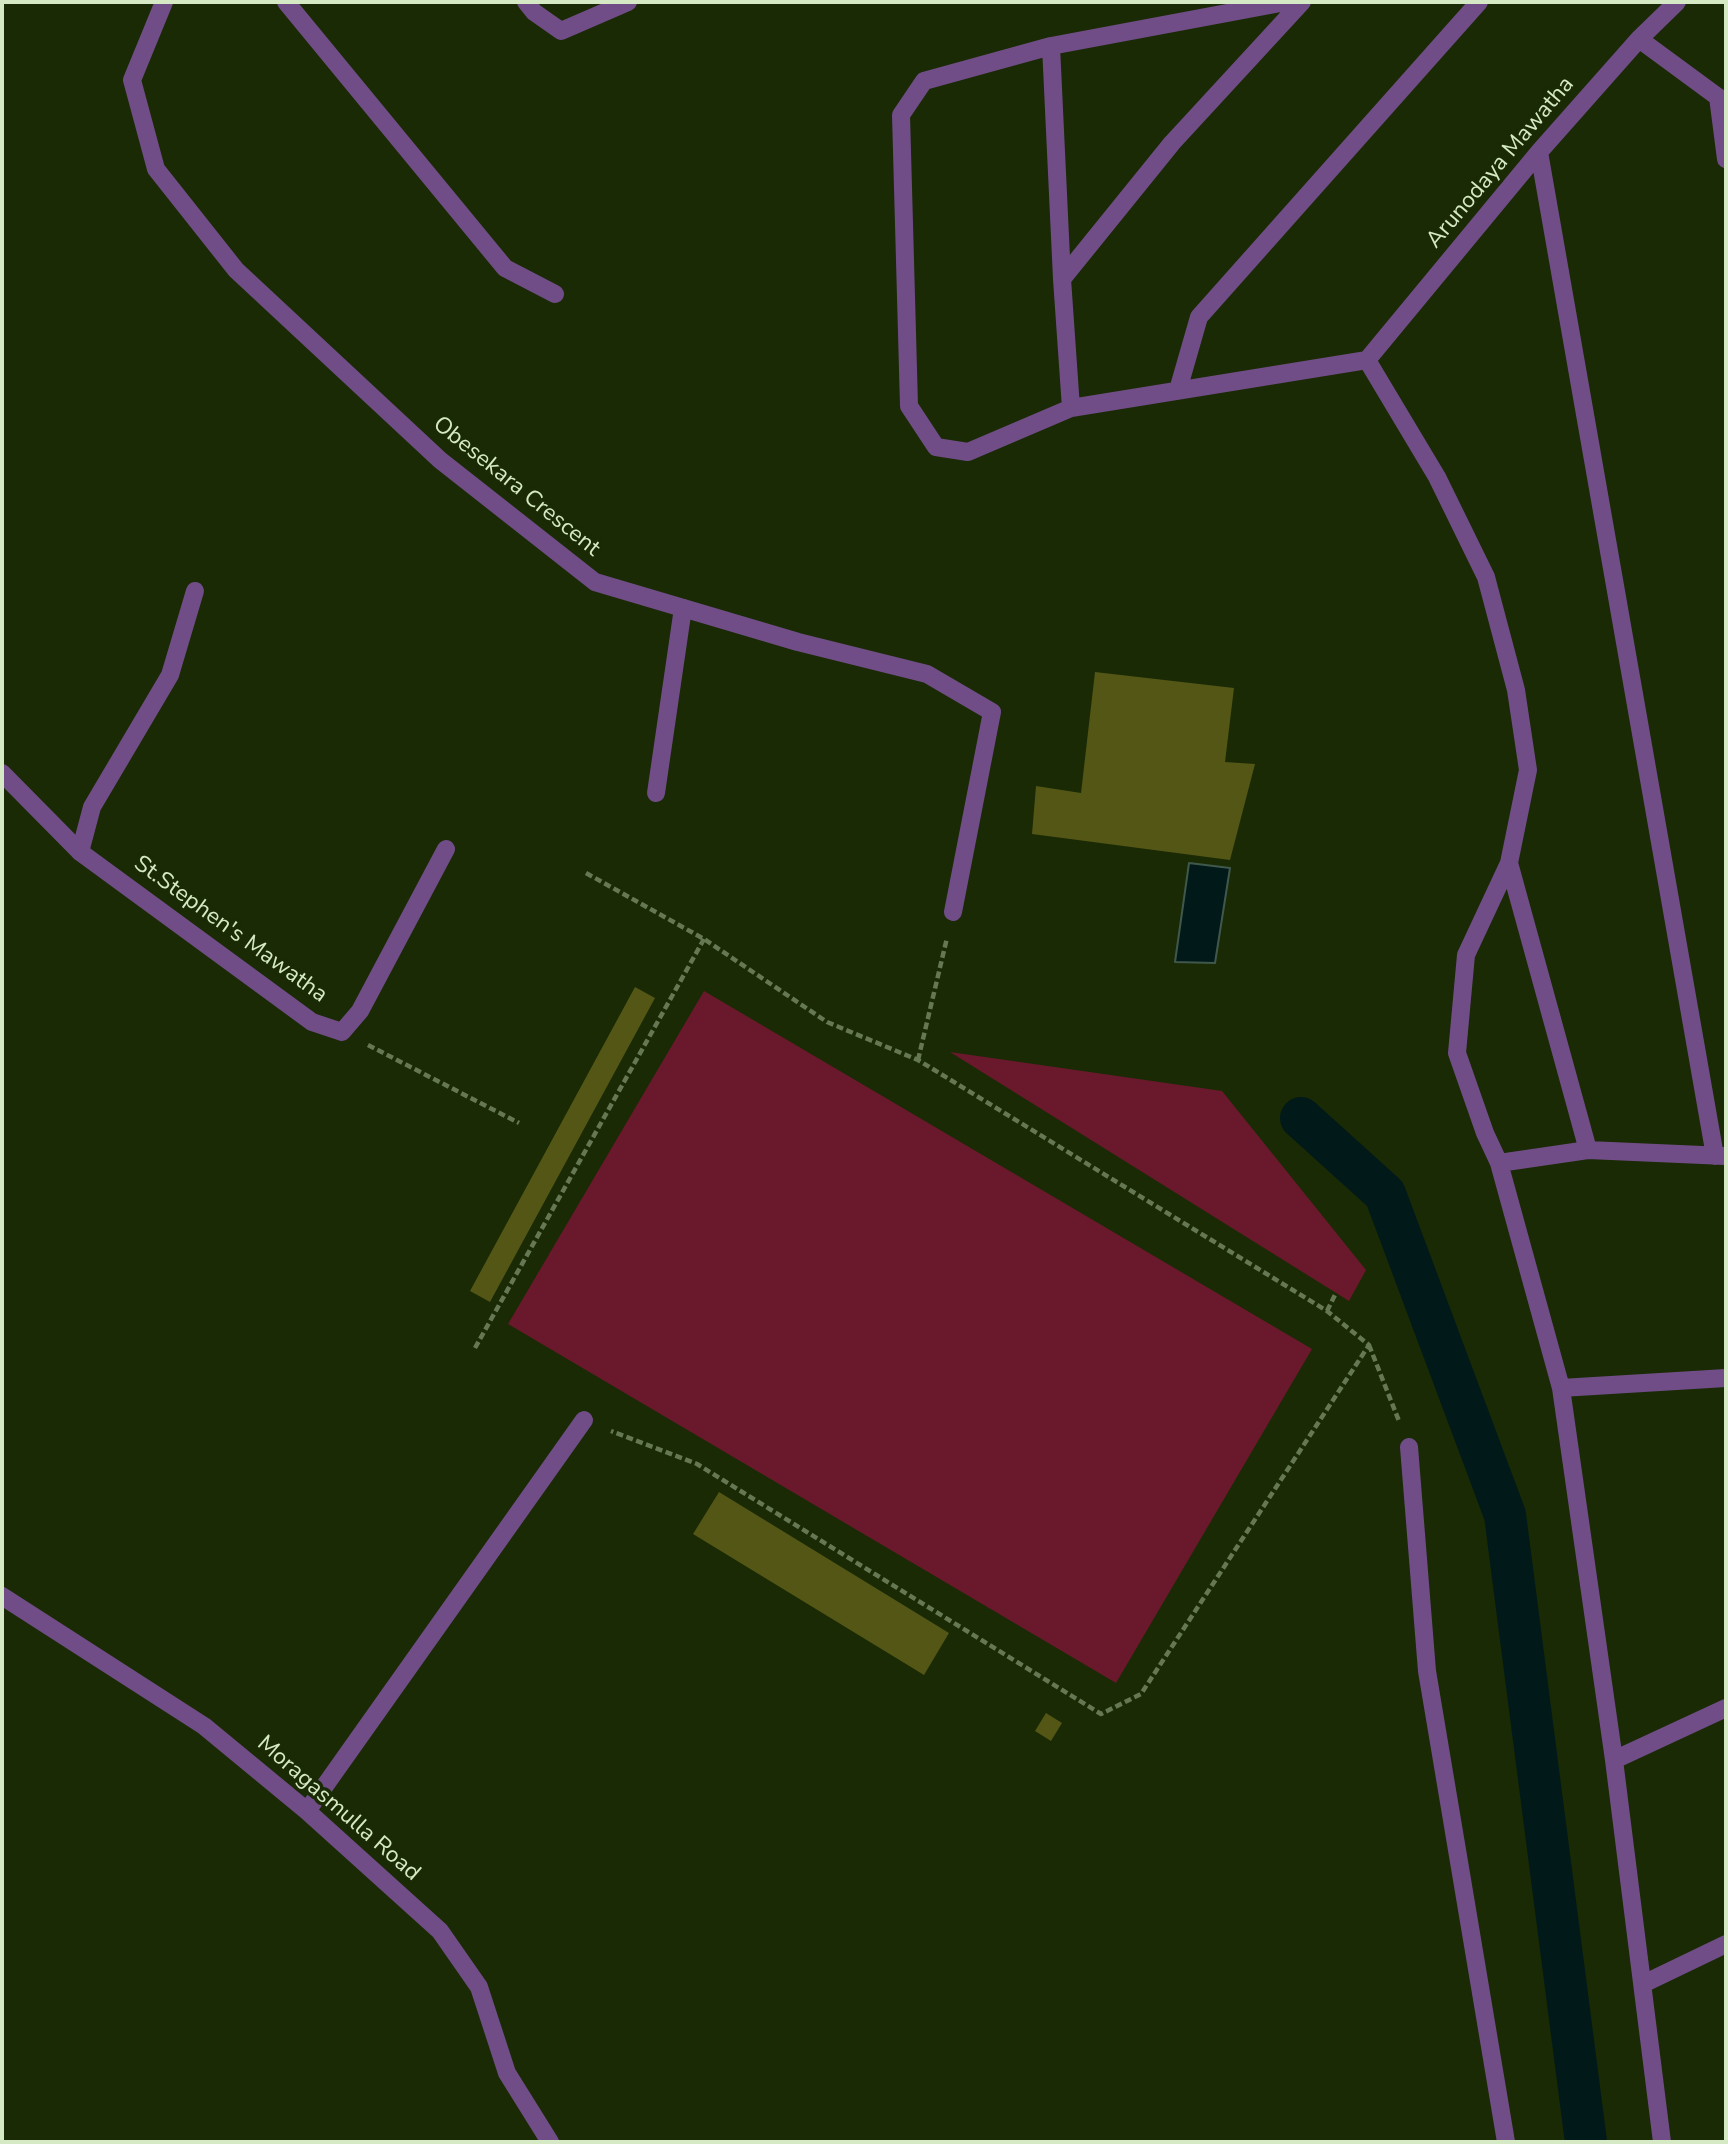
<!DOCTYPE html>
<style>
body{margin:0}
#map{position:relative;width:1728px;height:2144px;overflow:hidden;background:#192a05;font-family:"Nunito Sans",sans-serif}
canvas{display:block}
.frame{position:absolute;inset:0;border:4px solid #d4e9c4;pointer-events:none}
</style>
<div id="map">
<canvas width="1728" height="2144"></canvas>
<div class="frame"></div>
</div>
<script>
const ctx = document.querySelector('canvas').getContext('2d');
ctx.lineJoin = 'round';
function fill(path, color) { ctx.fillStyle = color; ctx.fill(path, 'evenodd'); }
const toPath = rows => new Path2D(rows.map(r => 'M' + r).join(''));
function trace(path, color, width, dash) { ctx.strokeStyle = color; ctx.lineWidth = width; ctx.lineCap = dash ? 'butt' : 'round'; ctx.setLineDash(dash || []); ctx.stroke(path); }
function write(font, color, halo, rows, align = 'center') {
  ctx.font = font + ' "Nunito Sans",sans-serif'; ctx.lineWidth = 7; ctx.setLineDash([]); ctx.textBaseline = 'middle'; ctx.strokeStyle = halo; ctx.fillStyle = color; for (const [text, x, y, turn = 0] of rows) {
    ctx.save(); ctx.translate(x, y); ctx.rotate((+turn || 0) * Math.PI / 180); ctx.textAlign = isNaN(turn) ? turn : align; if (halo) ctx.strokeText(text, 0, 0); ctx.fillText(text, 0, 0); ctx.restore();
  }
}
const green = toPath([
 [704,991,1312,1349,1116,1683,508,1324],
 [950,1052,1222,1091,1366,1270,1349,1301]
]);
const water = toPath([
 [1189,863,1230,868,1215,963,1175,962,1189,863]
]);
const canal = toPath([
 [1301,1118,1385,1194,1505,1515,1586,2142]
]);
const building = toPath([
 [1095,672,1234,688,1225,762,1255,764,1230,860,1032,834,1036,786,1081,793],
 [635,987,655,998,490,1302,470,1291],
 [719,1492,949,1633,924,1675,693,1534],
 [1046,1713,1062,1723,1051,1741,1035,1731]
]);
const path = toPath([
 [586,873,704,939,827,1022,918,1060,1327,1311,1369,1345,1141,1694,1101,1714,697,1464,611,1431],
 [368,1045,519,1123],
 [918,1060,947,938],
 [1327,1311,1336,1293],
 [1369,1345,1399,1421],
 [475,1348,704,939]
]);
const service = toPath([
 [656,793,683,608],
 [80,852,92,807,170,675,195,591]
]);
const minor = toPath([
 [164,2,132,80,156,169,236,270,440,460,595,582,798,642,927,674,992,712,953,912],
 [286,2,505,268,555,294],
 [526,2,534,12,561,31,628,2],
 [1286,2,1051,46,924,81,901,115,909,406,936,447,968,452,1071,408,1367,360],
 [1639,39,1726,103],
 [1051,46,1062,279,1071,408],
 [1718,97,1726,159],
 [1539,152,1715,1156],
 [1062,279,1172,143,1302,2],
 [1367,360,1437,477,1486,577,1516,690,1528,770,1509,863,1466,955,1457,1053,1485,1133,1499,1163,1561,1388,1614,1760,1662,2142],
 [1367,360,1539,152,1639,39,1677,2],
 [1178,390,1199,317,1479,2],
 [2,773,80,852,312,1022,342,1032,360,1011,446,849],
 [1509,863,1588,1150],
 [1499,1163,1588,1150,1725,1156],
 [1561,1388,1726,1378],
 [1409,1447,1427,1671,1506,2142],
 [2,1596,204,1726,307,1811,440,1931,479,1987,507,2073,550,2142],
 [1614,1760,1726,1708],
 [307,1811,584,1420],
 [1643,1984,1726,1944]
]);
const streetNames = [
 ["Arunodaya Mawatha",1501,163,-50],
 ["Obesekara Crescent",516,487,39],
 ["St.Stephen's Mawatha",230,930,36],
 ["Moragasmulla Road",338,1809,41]
];
fill(green, '#6a192c');
fill(water, '#011a19');
trace(water, '#40584c', 2);
trace(canal, '#011a19', 42);
fill(building, '#545615');
trace(path, '#657853', 4.5, [7, 3.5]);
trace(service, '#714d87', 18);
trace(minor, '#714d87', 18);
write('23px', '#d4e9c4', '#192a05', streetNames);
</script>
